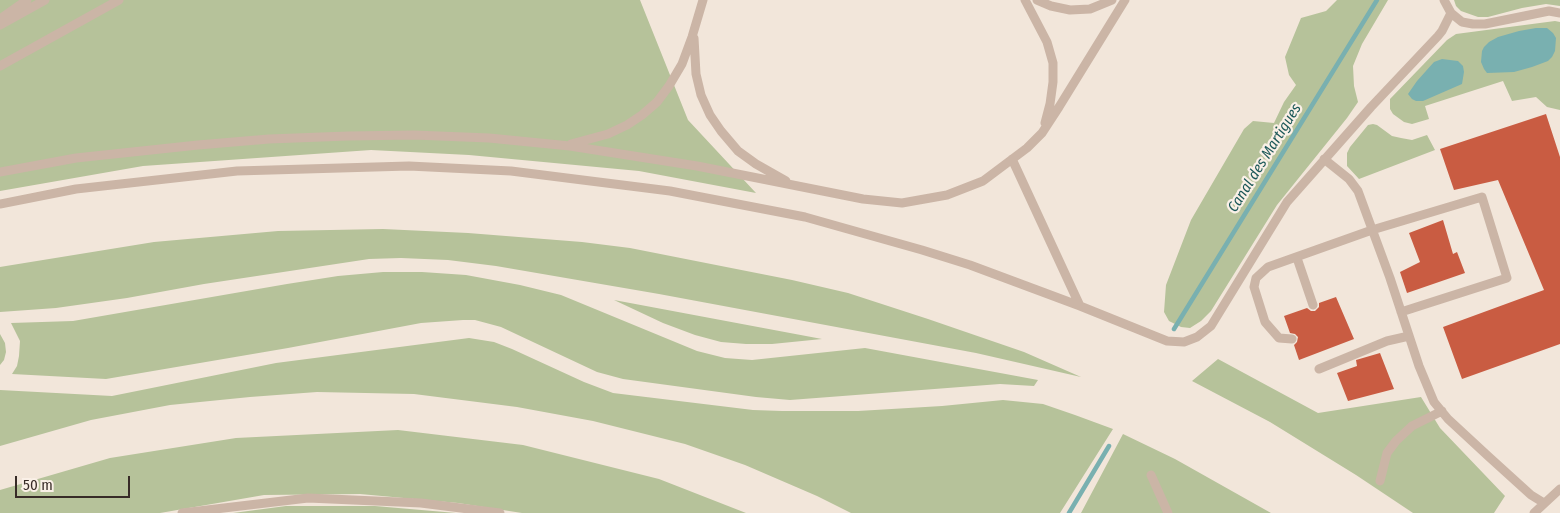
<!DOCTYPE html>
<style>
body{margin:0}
#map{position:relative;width:1560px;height:513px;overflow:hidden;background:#f2e6da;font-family:"Fira Sans Condensed",sans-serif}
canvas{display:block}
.scale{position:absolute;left:15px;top:476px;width:115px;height:22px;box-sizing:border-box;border:2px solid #372b27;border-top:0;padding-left:6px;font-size:15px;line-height:18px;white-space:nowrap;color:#372b27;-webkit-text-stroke:4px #faf0e7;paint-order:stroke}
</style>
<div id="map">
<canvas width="1560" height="513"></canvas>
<div class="scale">50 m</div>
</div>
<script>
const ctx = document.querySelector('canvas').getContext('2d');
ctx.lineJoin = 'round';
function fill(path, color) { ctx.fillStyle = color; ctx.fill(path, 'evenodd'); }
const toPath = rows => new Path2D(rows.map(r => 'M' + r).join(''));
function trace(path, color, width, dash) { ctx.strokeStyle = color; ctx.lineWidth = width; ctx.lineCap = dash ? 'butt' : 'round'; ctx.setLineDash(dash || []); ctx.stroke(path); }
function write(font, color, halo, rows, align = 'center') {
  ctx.font = font + ' "Fira Sans Condensed",sans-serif'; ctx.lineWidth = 4.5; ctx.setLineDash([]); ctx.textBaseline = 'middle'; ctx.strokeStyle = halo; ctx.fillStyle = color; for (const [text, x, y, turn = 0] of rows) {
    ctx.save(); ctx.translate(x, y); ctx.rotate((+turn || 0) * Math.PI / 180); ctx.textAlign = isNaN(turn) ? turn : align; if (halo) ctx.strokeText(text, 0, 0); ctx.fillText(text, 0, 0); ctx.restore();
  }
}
const green = toPath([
 [0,0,640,0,688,120,756,193,639,171,469,155,371,150,143,166,0,191],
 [1337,0,1388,0,1362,44,1353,66,1354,86,1358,102,1347,118,1277,205,1211,311,1201,321,1190,328,1181,327,1169,321,1164,312,1166,285,1191,220,1244,129,1253,121,1274,123,1284,102,1296,85,1289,75,1285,57,1301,18,1326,11],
 [1454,0,1560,0,1560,6,1546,4,1522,8,1488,17,1478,17,1461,11,1456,6],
 [1555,21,1560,22,1560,110,1547,107,1536,97,1512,101,1503,81,1425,106,1429,119,1412,124,1404,122,1393,114,1390,109,1390,99,1447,40,1456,34],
 [1373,124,1377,125,1392,136,1401,138,1412,140,1427,135,1435,150,1359,179,1347,166,1347,153,1350,147,1368,125],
 [383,229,468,233,582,242,630,248,792,280,848,293,928,319,1024,352,1081,377,976,353,659,294,496,266,448,260,401,258,369,259,204,284,127,298,56,308,0,312,0,267,6,266,154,242,278,231],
 [383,272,422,272,466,275,520,285,561,295,697,351,725,358,752,360,865,348,1038,380,1034,386,1000,384,790,400,756,397,623,379,597,372,501,327,475,320,463,320,421,323,288,348,106,379,12,374,17,366,19,356,20,341,11,323,73,321,287,284,338,276],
 [614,300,822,339,772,344,746,344,721,342,695,335,663,323],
 [0,334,5,343,6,352,4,360,0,365],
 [469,338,494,342,512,349,584,382,613,393,753,410,782,411,858,411,942,406,1003,400,1043,404,1075,415,1113,429,1060,513,851,513,817,496,745,465,685,444,593,421,517,407,414,394,317,392,250,397,170,405,91,420,0,446,0,390,112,396,276,363],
 [1218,359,1318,413,1421,397,1440,428,1505,496,1494,513,1413,513,1356,475,1270,422,1192,381],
 [398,430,523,445,659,479,746,513,522,513,458,503,360,494,264,495,160,513,0,513,0,490,110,458,236,438],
 [1123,434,1175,459,1271,513,1081,513],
 [286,506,375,506,456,513,233,513]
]);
const water = toPath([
 [1536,28,1547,28,1553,33,1556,38,1555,51,1552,57,1548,61,1532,67,1514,72,1487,73,1484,69,1481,62,1482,51,1484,47,1489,42,1498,37,1519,31],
 [1442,59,1458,61,1463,66,1464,72,1462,84,1423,101,1416,101,1412,99,1408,94,1417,81,1434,62]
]);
const stream = toPath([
 [1174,329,1377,0],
 [1069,513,1109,446]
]);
const building = toPath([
 [1546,114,1560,157,1560,344,1462,379,1443,327,1544,290,1498,180,1454,190,1440,149],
 [1443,220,1453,254,1457,252,1465,273,1407,293,1400,272,1420,262,1409,233],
 [1336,297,1354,339,1299,360,1294,345,1297,342,1298,337,1295,334,1290,333,1284,316,1307,308,1311,311,1315,311,1319,307,1319,303],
 [1380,353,1394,389,1348,401,1337,373,1357,366,1356,360]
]);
const service = toPath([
 [1025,0,1047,42,1053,63,1053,82,1050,104,1045,123],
 [1037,0,1051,6,1070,10,1090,9,1112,0],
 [1444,0,1451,13,1462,22,1473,24,1485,24,1549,11,1560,13],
 [0,19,27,0],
 [0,25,45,0],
 [694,38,696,74,701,95,710,115,721,131,738,151,756,164,786,181],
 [0,66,119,0],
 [571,144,608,134,627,125,642,115,657,102,669,86,682,64,692,37,703,0],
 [1012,159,1080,306],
 [1324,159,1349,179,1358,191,1390,278,1419,366,1434,402,1448,419,1488,456,1531,495,1544,503],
 [0,172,76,158,198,145,269,139,348,136,414,135,489,138,570,146,697,166,863,199,902,203,947,195,983,181,1027,148,1042,133,1059,107,1125,0],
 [0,204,76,189,237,171,409,166,511,171,670,191,805,217,922,250,970,265,1080,306,1167,341,1184,342,1197,337,1211,326,1287,202,1371,107,1438,36,1442,31,1451,13],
 [1297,258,1313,305],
 [1292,339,1279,338,1265,322,1254,287,1256,278,1268,267,1372,230,1482,197,1507,278,1401,312],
 [1319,369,1387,341,1409,336],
 [1151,475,1168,513],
 [1380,481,1387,453,1396,441,1412,426,1442,411],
 [182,513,308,498,421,503,500,513],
 [1534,513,1560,489]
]);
const waterNames = [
 ["Canal des Martigues",1265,158,-58]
];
fill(green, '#b6c29a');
fill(water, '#79b0b0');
trace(stream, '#79b0b0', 4.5);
fill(building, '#c95c42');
trace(service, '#cbb5a6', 9);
write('italic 15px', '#1c5859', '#faf0e7', waterNames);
</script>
